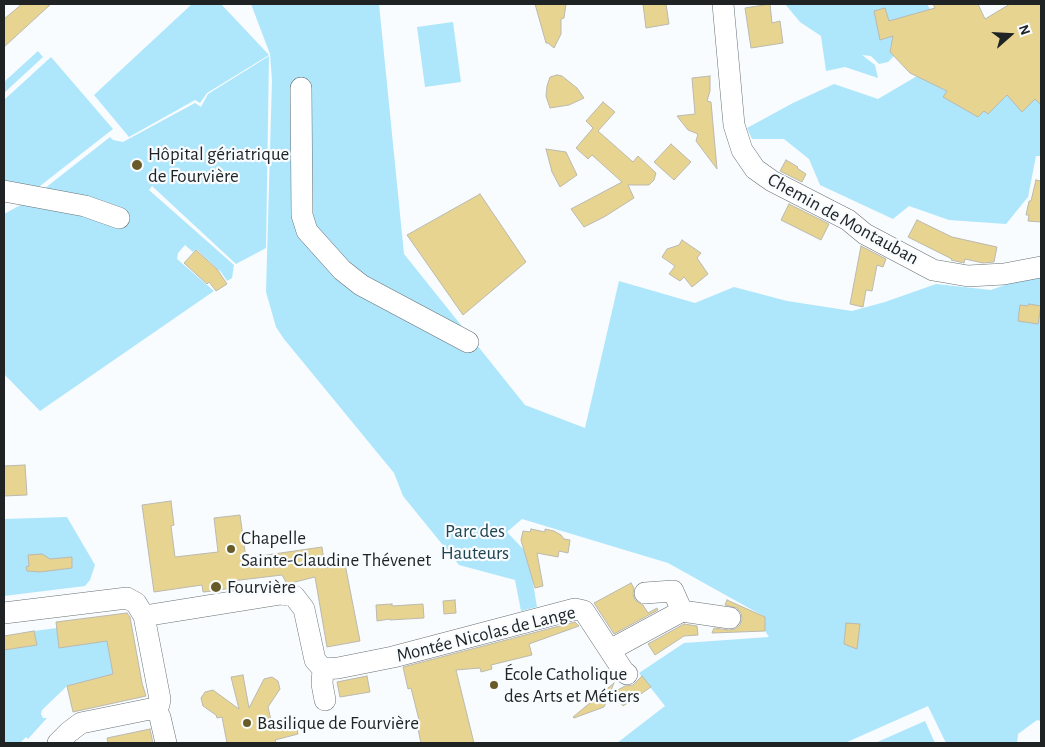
<!DOCTYPE html>
<meta charset="utf-8">
<style>
body{margin:0}
#map{position:relative;width:1045px;height:747px;overflow:hidden;background:#f8fcfe;font-family:"Alegreya Sans",sans-serif}
canvas{display:block}
.frame{position:absolute;inset:0;border:5px solid #1f2324;pointer-events:none}
.north{position:absolute;left:985px;top:10px;width:50px;height:50px;-webkit-text-stroke:4px #f8fcfe;paint-order:stroke;rotate:71deg;font-size:14px;font-weight:700;line-height:20px;text-align:center;color:#1f2324}
.north::after{content:'';display:block;margin:auto;width:18px;height:22px;background:#1f2324;clip-path:polygon(50% 0,100% 100%,50% 72%,0 100%)}
</style>
<div id="map">
<canvas width="1045" height="747"></canvas>
<div class="frame"></div>
<div class="north">N</div>
</div>
<script>
const ctx = document.querySelector('canvas').getContext('2d');
ctx.lineJoin = 'round';
function fill(path, color) { ctx.fillStyle = color; ctx.fill(path, 'evenodd'); }
const toPath = rows => new Path2D(rows.map(r => 'M' + r).join(''));
function trace(path, color, width, dash) { ctx.strokeStyle = color; ctx.lineWidth = width; ctx.lineCap = dash ? 'butt' : 'round'; ctx.setLineDash(dash || []); ctx.stroke(path); }
function write(font, color, halo, rows, align = 'center') {
  ctx.font = font + ' "Alegreya Sans",sans-serif'; ctx.lineWidth = 4.5; ctx.setLineDash([]); ctx.textBaseline = 'middle'; ctx.strokeStyle = halo; ctx.fillStyle = color; for (const [text, x, y, turn = 0] of rows) {
    ctx.save(); ctx.translate(x, y); ctx.rotate((+turn || 0) * Math.PI / 180); ctx.textAlign = isNaN(turn) ? turn : align; if (halo) ctx.strokeText(text, 0, 0); ctx.fillText(text, 0, 0); ctx.restore();
  }
}
const green = toPath([
 [192,4,221,4,269,55,207,93,200,103,195,100,129,137,94,95],
 [251,4,379,4,404,254,525,405,585,428,619,281,695,303,734,287,787,301,852,311,885,302,936,284,991,290,1026,277,1041,275,1041,721,1037,720,1018,734,1017,743,946,743,928,706,845,743,617,743,665,706,639,673,684,643,769,637,765,631,765,617,668,563,522,519,507,532,524,550,532,577,537,607,521,611,515,580,459,565,403,496,394,473,284,339,276,327,266,292,272,80,270,54],
 [785,4,927,4,930,9,901,32,904,41,891,46,890,52,894,56,888,62,879,64,871,56,862,55,875,65,878,78,845,67,826,71,821,36,800,22],
 [453,22,461,82,425,87,417,27],
 [38,51,43,57,4,93,4,82],
 [269,56,266,248,236,264,152,186,149,190,234,265,232,278,227,281,221,272,196,249,193,252,185,245,178,253,177,259,214,291,40,411,4,374,4,214,30,200,110,137,113,140,123,142,195,103,201,107,208,94],
 [51,57,113,129,31,193,4,187,4,100],
 [917,76,985,110,1006,94,1041,101,1041,156,1036,156,1028,197,1006,224,949,220,909,206,893,219,820,185,809,159,784,139,752,139,747,128,793,103,834,84,878,99],
 [67,517,95,565,90,580,85,586,4,596,4,519],
 [57,628,107,641,114,676,67,686,42,710,41,714,43,718,47,718,28,739,26,737,20,743,4,743,5,650,36,645,34,631],
 [925,721,935,743,875,743]
]);
const building = toPath([
 [22,4,51,4,4,47,4,19,22,4],
 [535,4,566,4,564,18,561,19,561,34,554,48,548,43,546,43,535,4],
 [643,4,666,4,669,24,646,28,643,4],
 [770,4,772,23,780,21,783,43,751,48,745,8,770,4],
 [933,4,978,4,985,19,1010,4,1041,4,1041,105,1035,99,1022,112,1007,95,988,114,984,111,978,117,943,97,947,91,910,73,890,52,893,36,880,40,874,11,885,8,889,21,935,8,933,4],
 [557,75,562,76,577,88,584,98,569,105,550,108,546,96,547,86,550,77,557,75],
 [710,76,710,91,707,101,711,102,717,169,696,141,698,134,688,130,677,116,695,114,692,78,710,76],
 [603,102,615,112,598,131,633,162,638,156,656,173,654,180,649,185,628,185,634,198,604,217,584,227,571,209,622,182,592,155,588,159,576,148,593,128,586,121,603,102],
 [671,144,691,162,674,180,654,162,671,144],
 [546,149,566,152,577,175,560,187,552,172,546,149],
 [786,160,798,167,797,168,806,174,802,182,780,171,786,160],
 [1036,180,1041,181,1041,222,1028,221,1029,215,1026,215,1029,201,1031,201,1036,180],
 [480,194,526,262,463,315,407,235,480,194],
 [789,204,829,224,821,240,781,220,789,204],
 [917,220,952,237,997,247,994,262,983,263,965,259,964,263,951,260,952,259,908,237,917,220],
 [682,240,701,253,697,258,708,274,692,287,684,277,680,281,669,274,675,266,662,257,667,249,679,245,682,240],
 [861,246,886,259,883,267,877,265,872,291,866,290,863,307,850,304,861,246],
 [196,250,217,269,227,284,216,291,209,282,207,284,184,263,196,250],
 [1029,304,1041,306,1038,324,1018,321,1020,305,1028,306,1029,304],
 [25,465,27,495,4,496,4,466,25,465],
 [171,501,174,525,171,526,175,557,218,552,214,518,240,515,246,558,322,547,325,568,345,564,360,641,327,647,315,577,291,583,286,582,282,575,232,581,232,588,213,591,203,592,202,585,154,592,142,505,171,501],
 [531,529,545,532,545,529,554,531,561,535,564,539,570,540,568,553,559,551,558,557,537,553,543,586,535,588,521,540,523,531,530,532,531,529],
 [42,554,50,559,72,557,72,568,40,572,27,571,26,567,29,566,28,555,42,554],
 [631,583,634,588,633,594,635,600,643,605,648,613,657,608,658,610,614,634,594,603,631,583],
 [455,600,456,613,444,614,443,601,455,600],
 [727,600,765,617,765,631,712,633,714,628,729,630,735,629,740,625,742,619,741,613,737,608,725,605,727,600],
 [392,604,392,606,423,604,424,618,390,620,390,619,377,621,376,605,392,604],
 [127,613,130,617,142,683,146,696,73,712,67,686,113,674,107,641,59,648,56,622,127,613],
 [575,622,579,626,529,644,532,655,491,665,492,669,481,672,480,668,456,670,474,743,421,743,417,725,420,724,411,688,408,689,403,667,575,622],
 [846,623,860,624,857,649,844,644,846,623],
 [684,624,697,626,698,635,684,636,655,655,648,644,684,624],
 [34,631,37,645,4,650,4,636,34,631],
 [243,675,249,708,264,679,272,677,278,681,280,689,268,707,273,729,296,724,298,734,275,740,276,743,227,743,222,717,217,718,216,715,203,706,201,698,205,692,213,690,239,709,231,677,243,675],
 [367,676,370,692,340,697,337,682,367,676],
 [642,676,651,687,623,706,614,692,625,686,633,685,642,676],
 [614,683,604,707,574,718,573,717,614,683],
 [150,729,153,743,108,743,107,738,150,729]
]);
const minor = toPath([
 [723,4,734,125,742,150,755,169,772,181,848,220,865,234,933,270,968,276,1004,274,1041,267],
 [301,88,302,215,307,231,342,270,361,285,468,342],
 [4,191,85,206,119,218],
 [645,593,673,591,682,611],
 [4,613,127,598,136,603,144,616,160,699,159,705,155,708,81,723,69,732,58,743],
 [144,616,281,594,294,596,304,609,315,660,323,669,338,668,393,657,575,609,584,611,624,672,627,674],
 [610,650,682,611,730,618],
 [323,669,322,684,325,700],
 [155,708,160,717,166,743]
]);
const markers = [
 [137,165,6,"#685b28"],
 [231,549,5,"#685b28"],
 [216,587,6,"#685b28"],
 [494,685,5,"#685b28"],
 [247,723,5,"#685b28"]
];
const poiNames = [
 ["Hôpital gériatrique",148,154],
 ["de Fourvière",148,176],
 ["Chapelle",241,538],
 ["Sainte-Claudine Thévenet",241,560],
 ["Fourvière",227,587],
 ["École Catholique",504,674],
 ["des Arts et Métiers",504,696],
 ["Basilique de Fourvière",257,723]
];
const streetNames = [
 ["Chemin de Montauban",843,219,29],
 ["Montée Nicolas de Lange",486,634,-14]
];
const parkNames = [
 ["Parc des",475,531],
 ["Hauteurs",475,553]
];
fill(green, '#aee6fc');
fill(building, '#e7d490');
trace(building, '#bbb9b0', 1);
trace(minor, '#687175', 22);
trace(minor, '#fff', 21);
for (const [x, y, r, color] of markers) { const dot = new Path2D(); dot.arc(x, y, r, 0, 2 * Math.PI); ctx.fillStyle = color; ctx.fill(dot); trace(dot, '#f8fcfe', 2); }
write('19px', '#1f2324', '#f8fcfe', poiNames, 'left');
write('19px', '#1f2324', '#f8fcfe', streetNames);
write('19px', '#204552', '#f8fcfe', parkNames);
</script>
